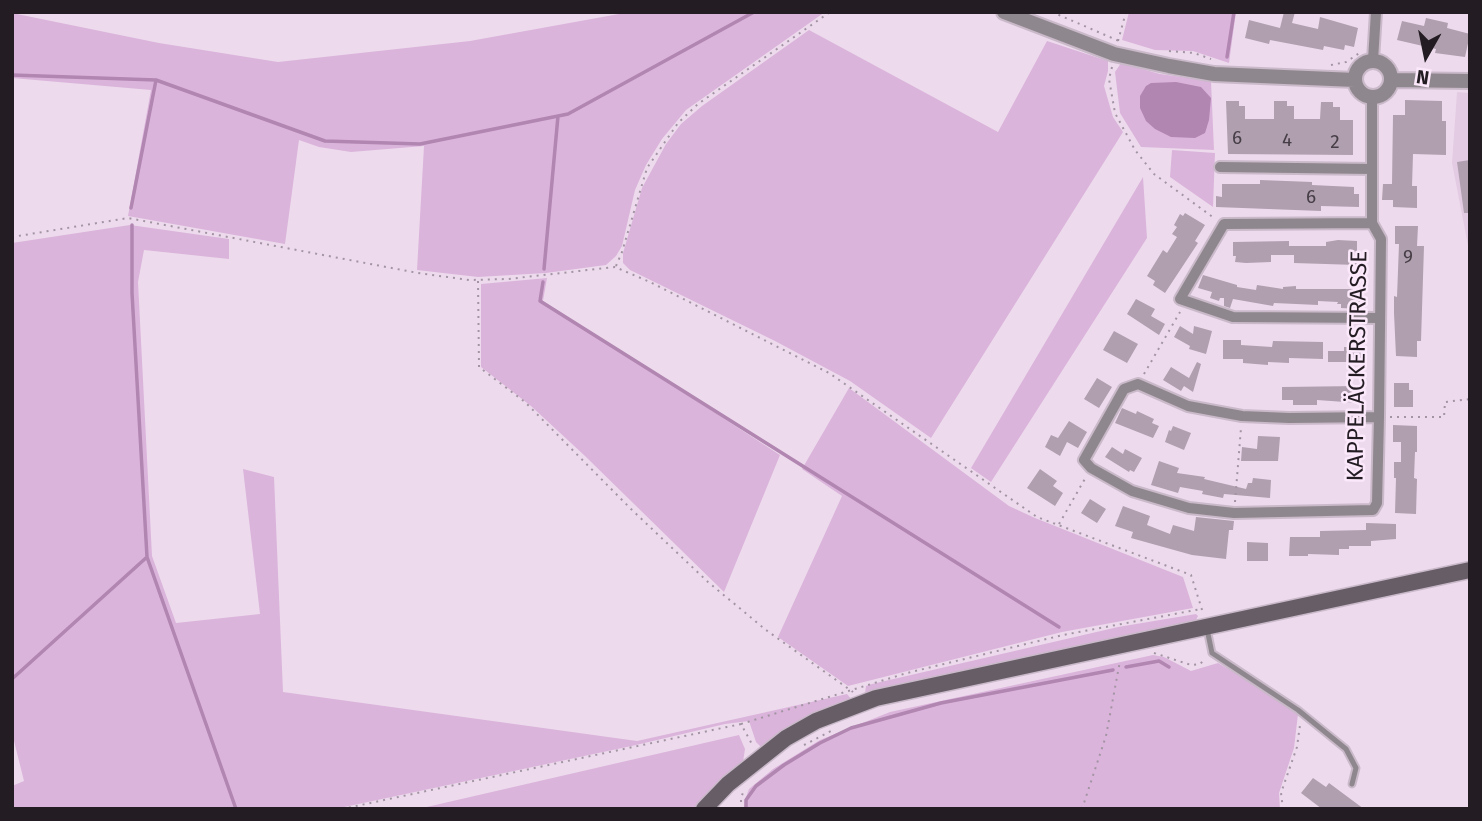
<!DOCTYPE html>
<meta charset="utf-8">
<style>
body{margin:0}
#map{position:relative;width:1482px;height:821px;overflow:hidden;background:#eddbed;font-family:"Fira Sans",sans-serif}
canvas{display:block}
.frame{position:absolute;inset:0;border:14px solid #231d23;pointer-events:none}
.north{position:absolute;left:1391px;top:21px;width:70px;height:70px;-webkit-text-stroke:5px #fbe8fa;paint-order:stroke;rotate:189deg;font-size:19px;font-weight:700;line-height:28px;text-align:center;color:#231d23}
.north::after{content:'';display:block;margin:auto;width:24px;height:32px;background:#231d23;clip-path:polygon(50% 0,100% 100%,50% 72%,0 100%)}
</style>
<div id="map">
<canvas width="1482" height="821"></canvas>
<div class="frame"></div>
<div class="north">N</div>
</div>
<script>
const ctx = document.querySelector('canvas').getContext('2d');
ctx.lineJoin = 'round';
function fill(path, color) { ctx.fillStyle = color; ctx.fill(path, 'evenodd'); }
const toPath = rows => new Path2D(rows.map(r => 'M' + r).join(''));
function trace(path, color, width, dash) { ctx.strokeStyle = color; ctx.lineWidth = width; ctx.lineCap = dash ? 'butt' : 'round'; ctx.setLineDash(dash || []); ctx.stroke(path); }
function write(font, color, halo, rows, align = 'center') {
  ctx.font = font + ' "Fira Sans",sans-serif'; ctx.lineWidth = 5; ctx.setLineDash([]); ctx.textBaseline = 'middle'; ctx.strokeStyle = halo; ctx.fillStyle = color; for (const [text, x, y, turn = 0] of rows) {
    ctx.save(); ctx.translate(x, y); ctx.rotate((+turn || 0) * Math.PI / 180); ctx.textAlign = isNaN(turn) ? turn : align; if (halo) ctx.strokeText(text, 0, 0); ctx.fillText(text, 0, 0); ctx.restore();
  }
}
const built = toPath([
 [1457,92,1470,93,1470,256,1452,163]
]);
const green = toPath([
 [630,12,825,12,686,110,662,139,646,165,635,190,622,246,616,256,606,265,546,273,478,277,417,270,424,146,351,152,319,147,299,140,285,244,128,216,151,90,12,78,12,13,159,43,278,62,470,41],
 [1129,12,1236,12,1229,63,1193,51,1155,50,1122,40],
 [809,30,998,132,1047,41,1108,61,1108,71,1104,86,1113,117,1123,132,931,438,850,381,775,341,630,270,623,263,623,253,642,188,666,144,681,124,702,106],
 [1121,63,1160,74,1211,81,1214,150,1141,147,1120,113,1115,72],
 [1172,150,1215,153,1213,207,1170,177],
 [1143,177,1147,238,991,482,971,468],
 [130,225,229,239,229,259,144,250,138,282,152,556,176,623,260,614,243,469,274,477,283,692,637,741,847,694,852,700,786,730,761,747,756,742,749,721,725,724,636,745,335,809,12,809,12,786,24,781,12,733,12,243],
 [547,278,543,301,780,455,724,592,585,456,531,406,481,367,481,284],
 [849,388,1009,506,1035,518,1183,577,1193,608,1062,632,848,686,778,637,842,496,802,469],
 [1196,614,1198,616,1195,622,987,666,869,695,865,693,866,686,872,684,1118,627],
 [1153,655,1164,657,1191,671,1218,663,1264,690,1298,714,1294,748,1279,793,1280,809,744,809,745,800,749,789,773,769,820,740,890,712],
 [739,735,745,749,743,762,693,809,418,809]
]);
const water = toPath([
 [1176,82,1201,87,1211,98,1209,120,1205,133,1195,138,1171,137,1155,129,1146,121,1140,108,1140,96,1146,86,1151,83]
]);
const stream = toPath([
 [1227,57,1234,12],
 [12,75,156,80,325,141,420,144,568,114,754,12],
 [131,208,156,80],
 [132,225,132,293,147,557,236,809],
 [544,269,558,116],
 [543,282,540,301,1059,627],
 [1126,667,1159,661,1169,667],
 [12,679,147,557],
 [746,809,746,800,756,786,784,765,820,743,851,728,941,703,1113,670]
]);
const building = toPath([
 [1284,12,1295,12,1292,23,1318,29,1320,17,1358,28,1354,47,1345,45,1344,50,1324,46,1323,50,1270,40,1269,44,1245,38,1249,20,1280,28],
 [1426,18,1448,23,1447,28,1470,34,1465,57,1435,53,1436,49,1397,40,1402,21,1424,26],
 [1405,100,1442,101,1442,121,1446,121,1446,155,1413,154,1412,186,1417,186,1417,208,1393,207,1393,200,1382,200,1383,184,1392,184,1393,115,1405,115],
 [1226,101,1239,101,1239,106,1245,106,1245,119,1274,119,1274,101,1287,101,1287,106,1294,106,1294,119,1320,119,1321,102,1333,102,1333,107,1340,107,1340,120,1353,120,1353,155,1228,154],
 [1470,160,1470,213,1464,213,1457,162],
 [1260,180,1312,182,1312,185,1354,187,1354,194,1359,194,1359,207,1321,206,1321,211,1216,207,1216,196,1222,197,1222,184,1260,184],
 [1185,213,1205,225,1195,241,1198,243,1165,293,1153,285,1155,281,1147,276,1163,250,1167,253,1177,237,1172,234,1177,227,1174,225,1180,214,1183,216],
 [1395,226,1418,226,1417,246,1424,246,1421,341,1417,341,1417,357,1396,356,1394,313,1394,296,1397,297,1399,244,1395,244],
 [1338,240,1357,241,1357,265,1294,263,1294,255,1271,255,1271,262,1246,263,1235,262,1236,256,1233,256,1233,242,1289,241,1289,246,1326,246,1326,242],
 [1203,275,1237,285,1237,287,1256,290,1257,285,1283,289,1283,287,1296,286,1296,289,1360,289,1360,309,1341,308,1341,304,1337,304,1338,302,1318,301,1318,305,1274,303,1273,306,1233,299,1230,308,1224,306,1224,298,1220,298,1219,301,1210,298,1212,292,1198,288],
 [1136,299,1155,309,1151,316,1165,324,1159,335,1127,314],
 [1180,326,1193,334,1194,326,1212,331,1206,354,1189,349,1190,346,1174,337],
 [1114,331,1138,344,1127,363,1103,350],
 [1223,340,1241,340,1241,345,1272,347,1273,341,1323,342,1323,359,1289,358,1289,363,1268,362,1268,365,1243,363,1243,359,1223,359],
 [1344,347,1363,347,1363,362,1328,362,1328,351,1344,351],
 [1197,362,1201,364,1193,392,1184,386,1181,391,1163,380,1171,367,1189,378],
 [1097,378,1112,387,1099,408,1084,399],
 [1394,383,1409,383,1409,390,1413,390,1413,407,1394,407],
 [1359,386,1359,403,1317,400,1317,405,1293,405,1293,400,1282,400,1282,387],
 [1122,408,1136,414,1137,411,1154,419,1152,423,1159,426,1153,438,1115,423],
 [1069,421,1087,432,1078,448,1067,442,1060,456,1045,447,1051,435,1058,438],
 [1393,425,1417,426,1417,452,1415,452,1414,478,1417,479,1416,514,1395,513,1396,478,1394,478,1394,462,1401,462,1401,442,1393,442],
 [1173,426,1191,433,1184,450,1165,442,1169,430,1171,431],
 [1258,436,1280,437,1278,461,1241,461,1242,447,1257,449],
 [1112,447,1123,454,1125,449,1142,458,1134,472,1130,470,1129,472,1105,457],
 [1159,461,1179,468,1177,473,1205,477,1204,479,1246,489,1248,483,1252,483,1253,478,1271,480,1270,498,1224,494,1223,498,1202,494,1203,491,1180,487,1178,493,1151,485],
 [1040,469,1057,481,1053,486,1063,493,1055,506,1027,488],
 [1090,499,1106,509,1097,523,1081,513],
 [1123,506,1150,516,1147,525,1170,534,1173,525,1194,531,1196,517,1234,521,1233,530,1229,530,1226,559,1192,555,1131,538,1133,532,1115,526],
 [1366,523,1396,524,1396,539,1371,541,1371,546,1349,546,1349,549,1339,549,1339,555,1308,554,1308,556,1289,556,1290,537,1320,537,1320,531,1366,530],
 [1247,542,1268,543,1268,561,1247,561],
 [1313,778,1326,787,1329,783,1364,809,1322,809,1301,793]
]);
const path = toPath([
 [1052,12,1119,41],
 [1118,41,1126,12],
 [1169,51,1194,53,1211,59],
 [1331,65,1346,62,1361,52],
 [1112,67,1109,79,1115,113,1135,150,1154,174,1214,218],
 [12,237,128,218,418,273,469,280,508,279,615,267,650,282,829,373,1037,517,1191,575,1203,613],
 [616,266,622,252,647,168,678,123,698,104,830,12],
 [478,281,479,367,525,402,631,509,708,582,766,630,853,692],
 [1144,374,1180,312],
 [1390,417,1444,417,1445,402,1470,399],
 [1235,502,1241,428],
 [1059,524,1086,477],
 [1154,653,1191,665,1200,664,1204,660],
 [741,724,907,673,1063,635,1201,609],
 [804,745,833,730],
 [342,809,741,724,753,746],
 [741,809,741,798,744,790],
 [1082,809,1106,736,1120,661],
 [1283,809,1281,793,1297,747,1300,725]
]);
const service = toPath([
 [1207,629,1212,653,1298,710,1346,749,1356,768,1352,784]
]);
const minor = toPath([
 [1373,60,1376,12],
 [1372,97,1372,223,1381,239,1379,417,1377,503,1373,510,1234,513,1189,508,1132,491,1091,468,1084,460,1124,389,1138,384,1188,406,1242,416,1289,418,1379,417],
 [1220,167,1372,169],
 [1372,223,1224,224,1180,299,1233,317,1380,318]
]);
const tertiary = toPath([
 [1004,12,1114,54,1169,66,1214,74,1355,80],
 '1355 79a18 18 0 1 1 36 0a18 18 0 1 1-36 0Z',
 [1391,80,1470,81]
]);
const secondary = toPath([
 [704,809,728,784,786,738,816,721,876,698,1470,570]
]);
const numberNames = [
 ["6",1237,139],
 ["4",1287,141],
 ["2",1335,143],
 ["6",1311,198],
 ["9",1408,258]
];
const streetNames = [
 ["KAPPELÄCKERSTRASSE",1358,366,-89]
];
fill(built, '#e3cce3');
fill(green, '#dbb4db');
fill(water, '#b186b1');
trace(stream, '#b186b1', 3.5);
fill(building, '#b09faf');
trace(service, '#c9b9c9', 9);
trace(minor, '#c9b9c9', 14);
trace(tertiary, '#c9b9c9', 18);
trace(secondary, '#c9b9c9', 19);
trace(path, '#a294a2', 2, [2, 5]);
trace(service, '#8f878e', 5);
trace(minor, '#8f878e', 10);
trace(tertiary, '#8f878e', 14);
trace(secondary, '#675d67', 16);
write('19px', '#463e46', null, numberNames);
write('23px', '#231d23', '#fbe8fa', streetNames);
</script>
